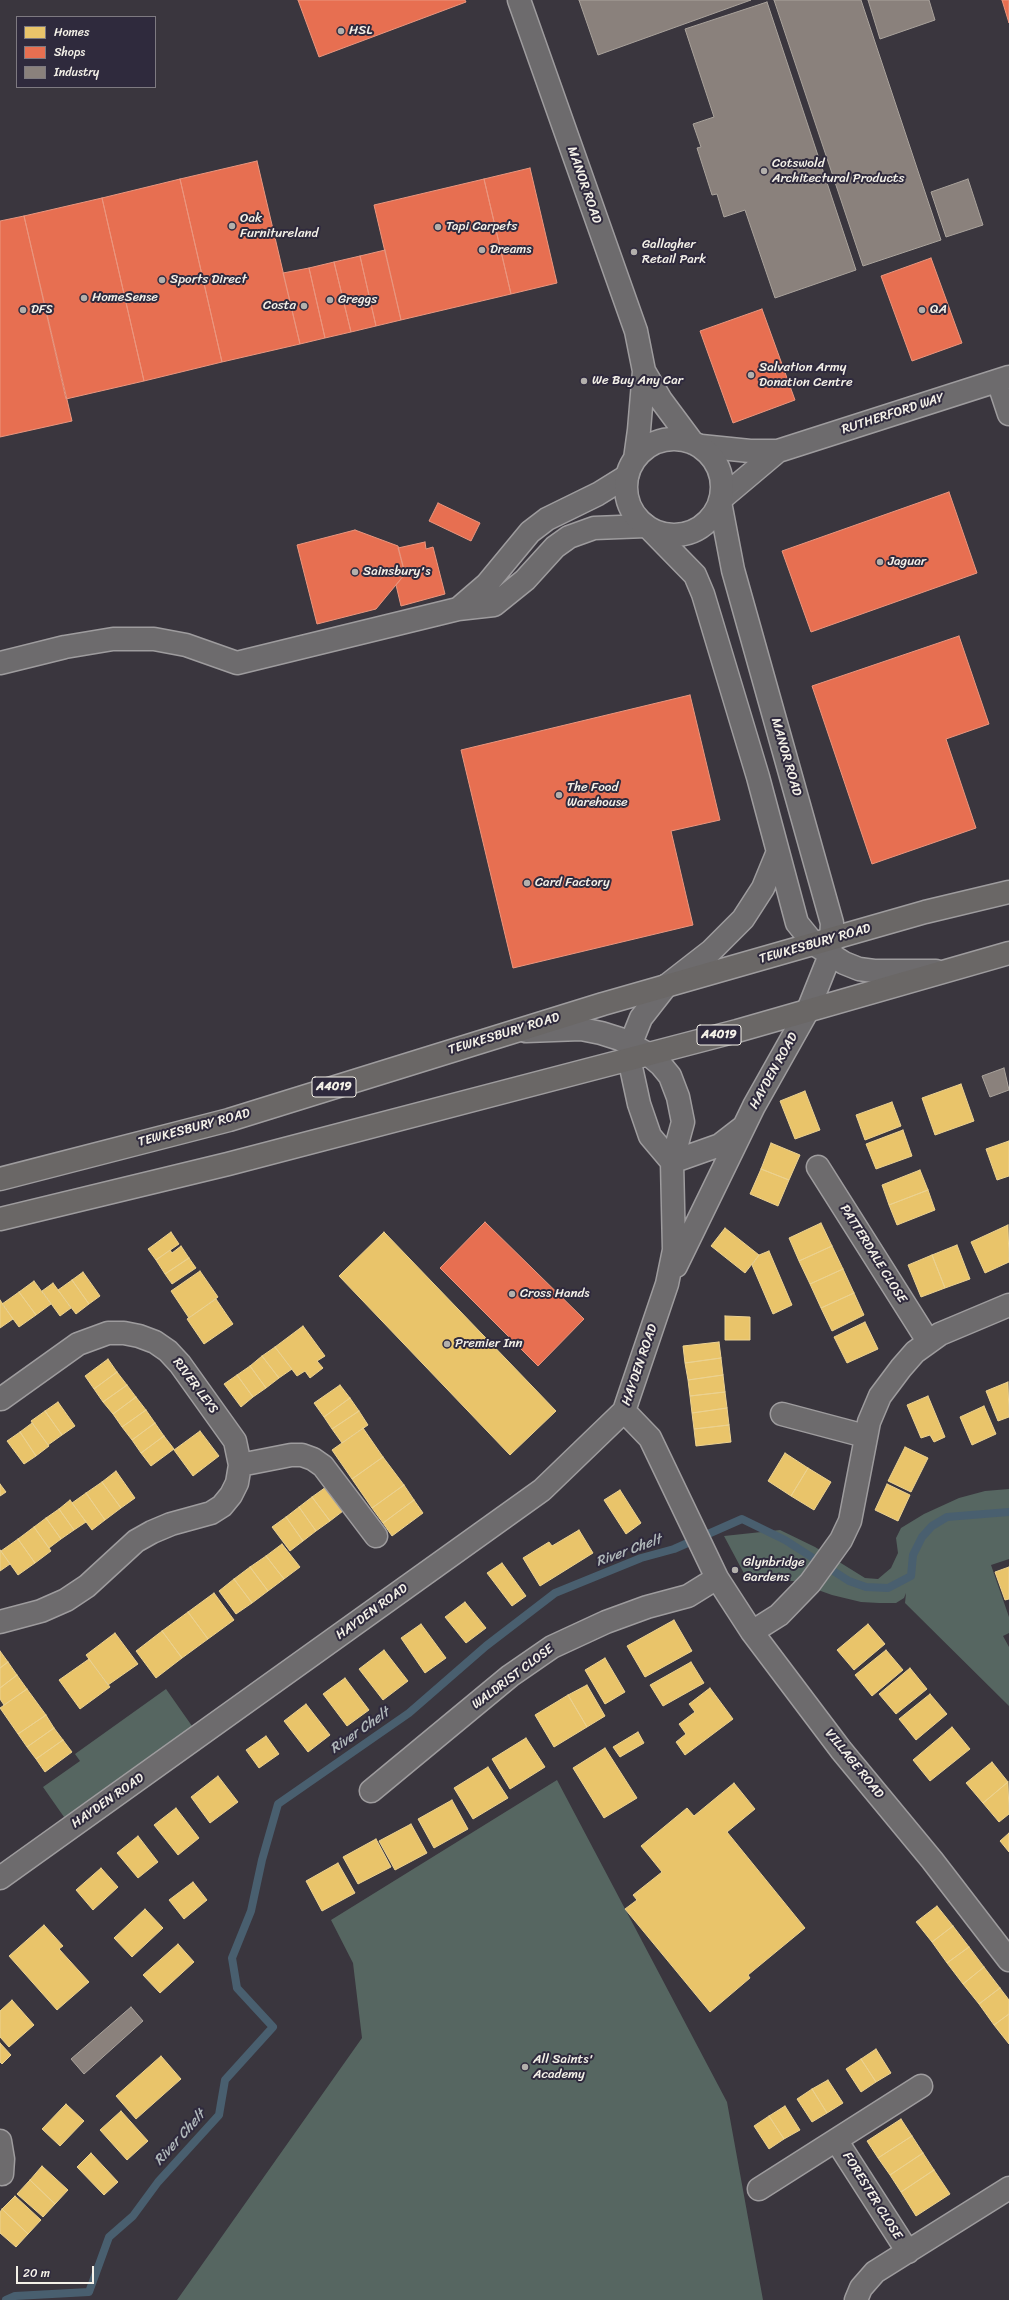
<!DOCTYPE html>
<style>
body{margin:0}
#map{position:relative;width:1009px;height:2300px;overflow:hidden;background:#3a363e;font-family:Sriracha,sans-serif}
canvas{display:block}
.legend{position:absolute;left:16px;top:16px;width:140px;height:72px;box-sizing:border-box;background:#2f2a3d;border:1px solid #7e7a81;margin:0;padding:5px 7px;list-style:none;font-size:12px;color:#f4f1e8}
.legend li{display:flex;align-items:center;gap:8px;height:20px}
.legend b{width:20px;border:1px solid #7e7a81}
.scale{position:absolute;left:16px;top:2266px;width:78px;height:18px;box-sizing:border-box;border:2px solid #f4f1e8;border-top:0;padding-left:5px;font-size:12px;line-height:14px;white-space:nowrap;color:#f4f1e8;-webkit-text-stroke:3px #2f2a3d;paint-order:stroke}
</style>
<div id="map">
<canvas width="1009" height="2300"></canvas>
<ul class="legend">
<li><b style="height:11px;background:#e9c46a"></b>Homes</li>
<li><b style="height:11px;background:#e76f51"></b>Shops</li>
<li><b style="height:11px;background:#8a817c"></b>Industry</li>
</ul>
<div class="scale">20 m</div>
</div>
<script>
const ctx = document.querySelector('canvas').getContext('2d');
ctx.lineJoin = 'round';
function fill(path, color) { ctx.fillStyle = color; ctx.fill(path, 'evenodd'); }
const toPath = rows => new Path2D(rows.map(r => 'M' + r).join(''));
function trace(path, color, width, dash) { ctx.strokeStyle = color; ctx.lineWidth = width; ctx.lineCap = dash ? 'butt' : 'round'; ctx.setLineDash(dash || []); ctx.stroke(path); }
function write(font, color, halo, rows, align = 'center') {
  ctx.font = font + ' Sriracha,sans-serif'; ctx.lineWidth = 4; ctx.setLineDash([]); ctx.textBaseline = 'middle'; ctx.strokeStyle = halo; ctx.fillStyle = color; for (const [text, x, y, turn = 0] of rows) {
    ctx.save(); ctx.translate(x, y); ctx.rotate((+turn || 0) * Math.PI / 180); ctx.textAlign = isNaN(turn) ? turn : align; if (halo) ctx.strokeText(text, 0, 0); ctx.fillText(text, 0, 0); ctx.restore();
  }
}
const green = toPath([
 [1009,1489,1009,1559,991,1565,1009,1617,1009,1633,1003,1636,1009,1647,1009,1706,905,1603,906,1593,904,1598,896,1603,879,1603,861,1602,832,1595,793,1581,748,1581,724,1536,780,1530,815,1547,865,1578,878,1579,891,1568,898,1553,896,1538,901,1528,924,1514,959,1498,985,1491],
 [166,1689,199,1736,71,1827,43,1787,80,1761,75,1754],
 [557,1780,727,2102,763,2300,177,2300,362,2038,353,1963,331,1920]
]);
const homes = toPath([
 [961,1084,974,1121,935,1135,922,1098,961,1084],
 [805,1091,820,1130,795,1139,780,1101,805,1091],
 [892,1102,901,1126,865,1140,856,1115,892,1102],
 [903,1130,912,1156,876,1169,866,1144,903,1130],
 [1009,1141,1009,1176,997,1180,986,1149,1009,1141],
 [771,1143,800,1155,789,1180,761,1169,771,1143],
 [761,1169,789,1180,778,1206,750,1194,761,1169],
 [920,1170,928,1190,889,1205,882,1185,920,1170],
 [928,1190,935,1210,897,1225,889,1205,928,1190],
 [821,1223,832,1246,799,1261,789,1238,821,1223],
 [1008,1225,1009,1262,985,1273,971,1242,1008,1225],
 [725,1228,759,1255,745,1273,711,1246,725,1228],
 [171,1232,179,1244,156,1260,148,1249,171,1232],
 [384,1232,556,1411,510,1455,339,1276,384,1232],
 [957,1245,970,1279,945,1288,932,1255,957,1245],
 [181,1246,189,1258,165,1274,156,1260,170,1250,172,1253,181,1246],
 [832,1246,843,1269,810,1284,799,1261,832,1246],
 [769,1251,792,1305,773,1314,752,1265,759,1255,769,1251],
 [932,1255,945,1288,921,1297,908,1265,932,1255],
 [189,1258,196,1268,172,1284,165,1274,189,1258],
 [843,1269,854,1293,821,1308,810,1284,843,1269],
 [200,1271,218,1297,189,1318,171,1291,200,1271],
 [83,1272,100,1296,89,1304,72,1280,83,1272],
 [72,1280,89,1304,76,1314,58,1290,72,1280],
 [34,1281,51,1304,36,1315,19,1292,34,1281],
 [53,1283,71,1308,60,1316,42,1291,53,1283],
 [19,1292,36,1315,19,1327,2,1304,19,1292],
 [854,1293,864,1315,832,1331,821,1308,854,1293],
 [216,1299,233,1324,204,1344,187,1319,216,1299],
 [0,1300,13,1319,0,1328,0,1300],
 [725,1316,750,1317,750,1340,725,1340,725,1316],
 [865,1322,878,1349,847,1363,834,1337,865,1322],
 [303,1326,325,1356,317,1361,323,1368,310,1378,305,1371,297,1376,275,1347,303,1326],
 [719,1342,721,1358,685,1363,683,1346,719,1342],
 [275,1347,292,1369,279,1378,262,1356,275,1347],
 [262,1356,279,1378,266,1388,250,1366,262,1356],
 [721,1358,723,1375,688,1380,685,1363,721,1358],
 [108,1359,117,1372,94,1389,85,1376,108,1359],
 [250,1366,266,1388,253,1397,237,1375,250,1366],
 [117,1372,127,1385,103,1402,94,1389,117,1372],
 [237,1375,253,1397,241,1407,224,1384,237,1375],
 [723,1375,725,1392,690,1396,688,1380,723,1375],
 [1008,1382,1009,1417,998,1421,986,1391,1008,1382],
 [127,1385,136,1397,113,1414,103,1402,127,1385],
 [340,1385,350,1398,324,1417,314,1403,340,1385],
 [725,1392,727,1408,692,1413,690,1396,725,1392],
 [928,1396,945,1437,934,1442,930,1435,921,1438,907,1405,928,1396],
 [136,1397,146,1410,122,1427,113,1414,136,1397],
 [350,1398,359,1411,332,1429,324,1417,350,1398],
 [58,1402,75,1426,62,1435,45,1411,58,1402],
 [984,1406,996,1434,972,1445,960,1417,984,1406],
 [727,1408,729,1425,694,1429,692,1413,727,1408],
 [146,1410,155,1423,132,1440,122,1427,146,1410],
 [45,1411,62,1435,48,1445,31,1421,45,1411],
 [359,1411,368,1425,342,1443,332,1429,359,1411],
 [32,1423,49,1446,36,1456,20,1432,32,1423],
 [155,1423,164,1436,141,1453,132,1440,155,1423],
 [729,1425,731,1442,696,1446,694,1429,729,1425],
 [363,1428,383,1457,352,1479,332,1450,363,1428],
 [200,1431,219,1456,193,1476,174,1450,200,1431],
 [20,1432,36,1456,24,1464,7,1441,20,1432],
 [164,1436,174,1449,151,1466,141,1453,164,1436],
 [905,1447,928,1458,911,1492,888,1481,905,1447],
 [785,1453,808,1468,791,1496,768,1481,785,1453],
 [383,1457,404,1485,372,1508,352,1479,383,1457],
 [808,1468,831,1482,814,1510,791,1496,808,1468],
 [116,1471,135,1498,121,1508,102,1482,116,1471],
 [102,1482,121,1508,105,1520,86,1493,102,1482],
 [0,1484,6,1492,0,1496,0,1484],
 [887,1484,910,1495,898,1521,875,1510,887,1484],
 [404,1485,414,1500,383,1523,372,1508,404,1485],
 [326,1487,343,1511,330,1521,312,1497,326,1487],
 [620,1490,641,1523,626,1534,604,1500,620,1490],
 [86,1493,105,1520,92,1530,72,1503,86,1493],
 [312,1497,330,1521,316,1531,299,1507,312,1497],
 [70,1500,86,1522,74,1530,59,1509,70,1500],
 [414,1500,423,1513,392,1536,383,1523,414,1500],
 [299,1507,316,1531,303,1541,286,1517,299,1507],
 [59,1509,74,1530,61,1539,46,1518,59,1509],
 [286,1517,303,1541,290,1551,272,1527,286,1517],
 [46,1518,61,1539,49,1548,34,1527,46,1518],
 [34,1527,51,1551,35,1563,18,1539,34,1527],
 [579,1530,593,1553,540,1586,523,1558,549,1542,552,1546,579,1530],
 [18,1539,35,1563,18,1575,1,1551,18,1539],
 [282,1544,300,1567,284,1579,266,1556,282,1544],
 [0,1550,10,1564,0,1571,0,1550],
 [266,1556,284,1579,268,1591,250,1567,266,1556],
 [502,1563,526,1596,512,1606,487,1573,502,1563],
 [250,1567,268,1591,252,1603,234,1579,250,1567],
 [1009,1567,1009,1599,1005,1600,995,1572,1009,1567],
 [234,1579,252,1603,236,1614,219,1591,234,1579],
 [214,1593,234,1620,208,1639,188,1612,214,1593],
 [465,1602,486,1628,466,1643,445,1617,465,1602],
 [188,1612,208,1639,182,1658,162,1631,188,1612],
 [674,1620,692,1651,645,1677,627,1646,674,1620],
 [421,1624,446,1658,425,1673,401,1638,421,1624],
 [868,1624,885,1644,854,1670,837,1650,868,1624],
 [162,1631,182,1658,156,1678,136,1651,162,1631],
 [115,1633,138,1664,108,1685,86,1655,115,1633],
 [384,1650,408,1681,383,1700,359,1669,384,1650],
 [886,1650,903,1670,872,1696,855,1675,886,1650],
 [0,1651,8,1662,0,1668,0,1651],
 [605,1658,625,1692,605,1704,585,1670,605,1658],
 [89,1659,110,1687,80,1709,59,1680,89,1659],
 [8,1662,17,1675,0,1688,0,1668,8,1662],
 [691,1662,704,1683,663,1706,650,1685,691,1662],
 [910,1668,927,1689,896,1714,879,1694,910,1668],
 [17,1675,27,1689,4,1705,0,1699,0,1688,17,1675],
 [345,1678,369,1710,347,1726,323,1694,345,1678],
 [587,1685,605,1716,587,1727,568,1695,587,1685],
 [710,1688,733,1719,685,1755,676,1742,686,1734,679,1724,695,1712,689,1704,710,1688],
 [27,1689,46,1715,18,1734,0,1708,27,1689],
 [930,1694,947,1714,916,1740,899,1719,930,1694],
 [568,1695,587,1727,554,1747,535,1715,568,1695],
 [306,1704,330,1735,308,1752,284,1721,306,1704],
 [46,1715,54,1728,27,1747,18,1734,46,1715],
 [952,1727,970,1749,930,1781,913,1760,952,1727],
 [54,1728,63,1740,36,1759,27,1747,54,1728],
 [638,1732,644,1743,620,1757,613,1747,638,1732],
 [266,1736,279,1754,259,1768,246,1750,266,1736],
 [526,1738,545,1767,510,1789,492,1759,526,1738],
 [63,1740,72,1752,45,1772,36,1759,63,1740],
 [605,1748,637,1798,604,1818,573,1768,605,1748],
 [992,1762,1008,1782,983,1803,966,1783,992,1762],
 [488,1767,508,1798,473,1819,454,1788,488,1767],
 [218,1776,238,1802,210,1823,191,1797,218,1776],
 [1008,1782,1009,1814,999,1822,983,1803,1008,1782],
 [734,1783,755,1809,727,1832,805,1928,748,1975,750,1978,710,2012,625,1909,637,1900,633,1895,662,1872,641,1846,687,1808,694,1816,734,1783],
 [452,1800,468,1829,434,1848,418,1819,452,1800],
 [176,1808,199,1838,178,1855,154,1825,176,1808],
 [411,1824,427,1853,395,1870,379,1841,411,1824],
 [1009,1833,1009,1852,1000,1841,1009,1833],
 [138,1836,158,1862,138,1878,117,1853,138,1836],
 [376,1839,391,1867,358,1884,343,1857,376,1839],
 [338,1863,355,1893,322,1911,306,1881,338,1863],
 [101,1868,118,1887,93,1910,76,1890,101,1868],
 [193,1882,207,1900,184,1919,169,1900,193,1882],
 [937,1906,953,1926,932,1942,916,1922,937,1906],
 [145,1909,163,1928,132,1957,114,1938,145,1909],
 [44,1925,63,1946,59,1949,89,1982,57,2010,9,1956,44,1925],
 [953,1926,969,1947,947,1963,932,1942,953,1926],
 [178,1944,194,1962,160,1993,143,1975,178,1944],
 [969,1947,984,1967,963,1984,947,1963,969,1947],
 [984,1967,1000,1988,979,2004,963,1984,984,1967],
 [1000,1988,1009,2000,1009,2014,994,2025,979,2004,1000,1988],
 [12,2000,34,2025,9,2047,0,2037,0,2011,12,2000],
 [1009,2014,1009,2044,994,2025,1009,2014],
 [0,2043,11,2055,2,2064,0,2062,0,2043],
 [876,2049,891,2073,876,2082,861,2059,876,2049],
 [161,2056,181,2079,136,2119,116,2096,161,2056],
 [861,2059,876,2082,861,2092,846,2069,861,2059],
 [828,2080,843,2103,827,2113,812,2089,828,2080],
 [812,2089,827,2113,812,2122,797,2099,812,2089],
 [66,2104,84,2121,60,2146,42,2129,66,2104],
 [785,2106,800,2130,784,2139,769,2116,785,2106],
 [121,2111,148,2141,127,2160,100,2130,121,2111],
 [769,2116,784,2139,769,2149,754,2126,769,2116],
 [901,2119,912,2136,878,2158,867,2141,901,2119],
 [912,2136,923,2153,890,2175,878,2158,912,2136],
 [91,2153,118,2182,104,2195,77,2167,91,2153],
 [923,2153,934,2170,901,2192,890,2175,923,2153],
 [42,2166,68,2190,55,2204,30,2180,42,2166],
 [934,2170,950,2194,916,2216,901,2192,934,2170],
 [30,2180,55,2204,43,2217,17,2194,30,2180],
 [15,2196,41,2220,28,2234,2,2209,15,2196],
 [2,2209,28,2234,16,2247,0,2233,0,2212,2,2209]
]);
const shops = toPath([
 [298,0,465,0,466,2,319,57,298,0],
 [1002,0,1009,0,1009,23,1002,0],
 [257,161,300,344,222,362,180,179,257,161],
 [530,168,557,283,511,294,484,179,530,168],
 [180,179,222,362,144,381,102,198,180,179],
 [484,179,511,294,401,320,374,205,484,179],
 [102,198,144,381,66,399,24,216,102,198],
 [24,216,72,421,0,437,0,221,24,216],
 [385,250,401,320,376,326,360,256,385,250],
 [360,256,376,326,351,332,334,262,360,256],
 [931,258,962,343,912,361,881,276,931,258],
 [334,262,351,332,325,338,309,268,334,262],
 [309,268,325,338,300,344,283,273,309,268],
 [762,309,795,400,733,423,700,331,762,309],
 [949,492,977,573,811,632,782,551,949,492],
 [438,503,480,523,471,541,429,521,438,503],
 [355,530,398,546,405,574,376,609,317,624,297,545,355,530],
 [425,542,426,549,433,547,445,594,401,606,396,585,405,574,398,548,425,542],
 [959,636,989,724,946,739,976,828,872,864,812,686,959,636],
 [690,695,720,820,671,831,693,925,513,968,461,750,690,695],
 [485,1222,584,1319,538,1366,440,1268,485,1222]
]);
const industry = toPath([
 [579,0,751,0,598,55,579,0],
 [774,0,861,0,941,240,863,266,774,0],
 [868,0,929,0,935,20,880,39,868,0],
 [767,2,856,270,775,298,745,210,724,217,717,194,712,195,697,148,701,147,693,124,714,117,685,29,767,2],
 [968,179,983,225,946,237,931,192,968,179],
 [1004,1068,1009,1090,990,1097,982,1076,1004,1068],
 [131,2007,143,2021,84,2074,71,2059,131,2007]
]);
const stream = toPath([
 [6,2300,15,2296,89,2292,109,2237,133,2216,158,2182,219,2115,225,2080,273,2027,237,1988,232,1958,251,1911,262,1860,278,1804,409,1713,486,1646,555,1593,641,1558,674,1549,742,1519,785,1540,849,1581,866,1587,888,1588,911,1576,913,1555,922,1537,932,1526,947,1517,1009,1512]
]);
const minor = toPath([
 [998,381,1009,414],
 [701,446,750,451,778,451,1009,377],
 [721,499,778,451],
 [458,609,487,584,530,532,547,519,598,494,627,476],
 [0,663,65,647,113,639,154,639,186,645,237,663,458,609,494,605,525,580,555,547,569,537,594,528,646,526],
 [666,986,641,1018,633,1038,629,1058,639,1104,650,1136,672,1162],
 [672,1162,720,1145,742,1128],
 [818,1167,928,1341],
 [676,1266,754,1106,808,1010],
 [624,1411,650,1438,717,1578,752,1632,841,1750,932,1860,1009,1960],
 [782,1414,865,1436],
 [240,1465,291,1455,302,1455,313,1459,323,1466,376,1536],
 [0,1622,41,1611,66,1600,87,1586,136,1541,152,1532,171,1524,211,1513,222,1506,231,1495,237,1483,240,1465,235,1441,180,1364,168,1351,155,1342,139,1336,124,1333,108,1333,78,1344,1,1399],
 [752,1632,779,1615,810,1583,841,1540,850,1521,869,1422,880,1396,901,1368,915,1352,940,1334,1009,1305],
 [371,1791,510,1676,552,1647,606,1622,647,1607,688,1596,717,1578],
 [0,1878,542,1490,624,1411,667,1284,674,1250,672,1162,683,1122,678,1097,670,1076,661,1065,648,1054,620,1039,601,1033,581,1029,526,1031],
 [836,2140,908,2252],
 [0,2141,3,2159,2,2174],
 [759,2189,921,2086],
 [856,2300,861,2288,875,2272,1009,2188]
]);
const tertiary = toPath([
 [519,0,636,331,644,371,639,430,635,459],
 [644,371,661,400,693,443],
 '626 487a48 48 0 1 1 96 0a48 48 0 1 1-96 0Z',
 [720,502,733,570,832,923,830,955,808,1010],
 [650,529,695,575,703,594,758,777,797,923,814,944,844,963,859,969,874,971,936,971],
 [666,986,711,951,743,919,763,888,777,854]
]);
const trunk = toPath([
 [0,1179,229,1120,603,1004,925,912,1009,892],
 [0,1219,228,1164,737,1031,1009,953]
]);
const markers = [
 [341,31,4,"#b3b0ac"],
 [764,171,4,"#b3b0ac"],
 [232,226,4,"#b3b0ac"],
 [438,227,4,"#b3b0ac"],
 [482,250,4,"#b3b0ac"],
 [634,252,4,"#b3b0ac"],
 [162,280,4,"#b3b0ac"],
 [84,298,4,"#b3b0ac"],
 [330,300,4,"#b3b0ac"],
 [304,306,4,"#b3b0ac"],
 [23,310,4,"#b3b0ac"],
 [922,310,4,"#b3b0ac"],
 [751,375,4,"#b3b0ac"],
 [584,381,4,"#b3b0ac"],
 [880,562,4,"#b3b0ac"],
 [355,572,4,"#b3b0ac"],
 [559,795,4,"#b3b0ac"],
 [527,883,4,"#b3b0ac"],
 [512,1294,4,"#b3b0ac"],
 [447,1344,4,"#b3b0ac"],
 [735,1570,4,"#b3b0ac"],
 [525,2067,4,"#b3b0ac"]
];
const shields = [
 [719,1035,44],
 [334,1087,44]
];
const shieldNames = [
 ["A4019",719,1035],
 ["A4019",334,1087]
];
const poiNames = [
 ["HSL",349,31],
 ["Cotswold",772,164],
 ["Architectural Products",772,179],
 ["Oak",240,219],
 ["Furnitureland",240,234],
 ["Tapi Carpets",446,227],
 ["Gallagher",642,245],
 ["Retail Park",642,260],
 ["Dreams",490,250],
 ["Sports Direct",170,280],
 ["HomeSense",92,298],
 ["Greggs",338,300],
 ["Costa",296,306,"right"],
 ["DFS",31,310],
 ["QA",930,310],
 ["Salvation Army",759,368],
 ["Donation Centre",759,383],
 ["We Buy Any Car",592,381],
 ["Jaguar",888,562],
 ["Sainsbury's",363,572],
 ["The Food",567,788],
 ["Warehouse",567,803],
 ["Card Factory",535,883],
 ["Cross Hands",520,1294],
 ["Premier Inn",455,1344],
 ["Glynbridge",743,1563],
 ["Gardens",743,1578],
 ["All Saints'",533,2060],
 ["Academy",533,2075]
];
const streetNames = [
 ["MANOR ROAD",584,185,71],
 ["RUTHERFORD WAY",893,414,-18],
 ["MANOR ROAD",786,757,74],
 ["TEWKESBURY ROAD",815,944,-16],
 ["TEWKESBURY ROAD",504,1034,-17],
 ["HAYDEN ROAD",774,1071,-61],
 ["TEWKESBURY ROAD",194,1128,-15],
 ["PATTERDALE CLOSE",873,1254,58],
 ["HAYDEN ROAD",640,1365,-71],
 ["RIVER LEYS",195,1386,53],
 ["HAYDEN ROAD",372,1612,-36],
 ["WALDRIST CLOSE",513,1677,-37],
 ["VILLAGE ROAD",854,1764,51],
 ["HAYDEN ROAD",108,1801,-35],
 ["FORESTER CLOSE",872,2196,58]
];
const waterNames = [
 ["River Chelt",629,1551,-20],
 ["River Chelt",360,1731,-35],
 ["River Chelt",180,2138,-48]
];
fill(green, '#566661');
fill(homes, '#e9c46a');
trace(homes, '#ecd290', 1);
fill(shops, '#e76f51');
trace(shops, '#eb967e', 1);
fill(industry, '#8a817c');
trace(industry, '#aaa39c', 1);
trace(stream, '#495f6f', 8);
trace(minor, '#9e9c9e', 25);
trace(tertiary, '#9e9c9e', 25);
trace(trunk, '#9e9c9e', 25);
trace(minor, '#6d6b6d', 22);
trace(tertiary, '#6d6b6d', 22);
trace(trunk, '#6a6766', 22);
for (const [x, y, r, color] of markers) { const dot = new Path2D(); dot.arc(x, y, r, 0, 2 * Math.PI); ctx.fillStyle = color; ctx.fill(dot); trace(dot, '#2f2a3d', 1.5); }
for (const [x, y, w] of shields) { const box = new Path2D(); box.roundRect(x - w / 2, y - 10, w, 20, 3); ctx.fillStyle = '#2f2a3d'; ctx.fill(box); trace(box, '#f4f1e8', 1); }
write('bold 12px', '#f4f1e8', null, shieldNames);
write('13px', '#f4f1e8', '#2f2a3d', poiNames, 'left');
write('13px', '#f4f1e8', '#2f2a3d', streetNames);
write('italic 14px', '#b0b8ba', '#2f2a3d', waterNames);
</script>
